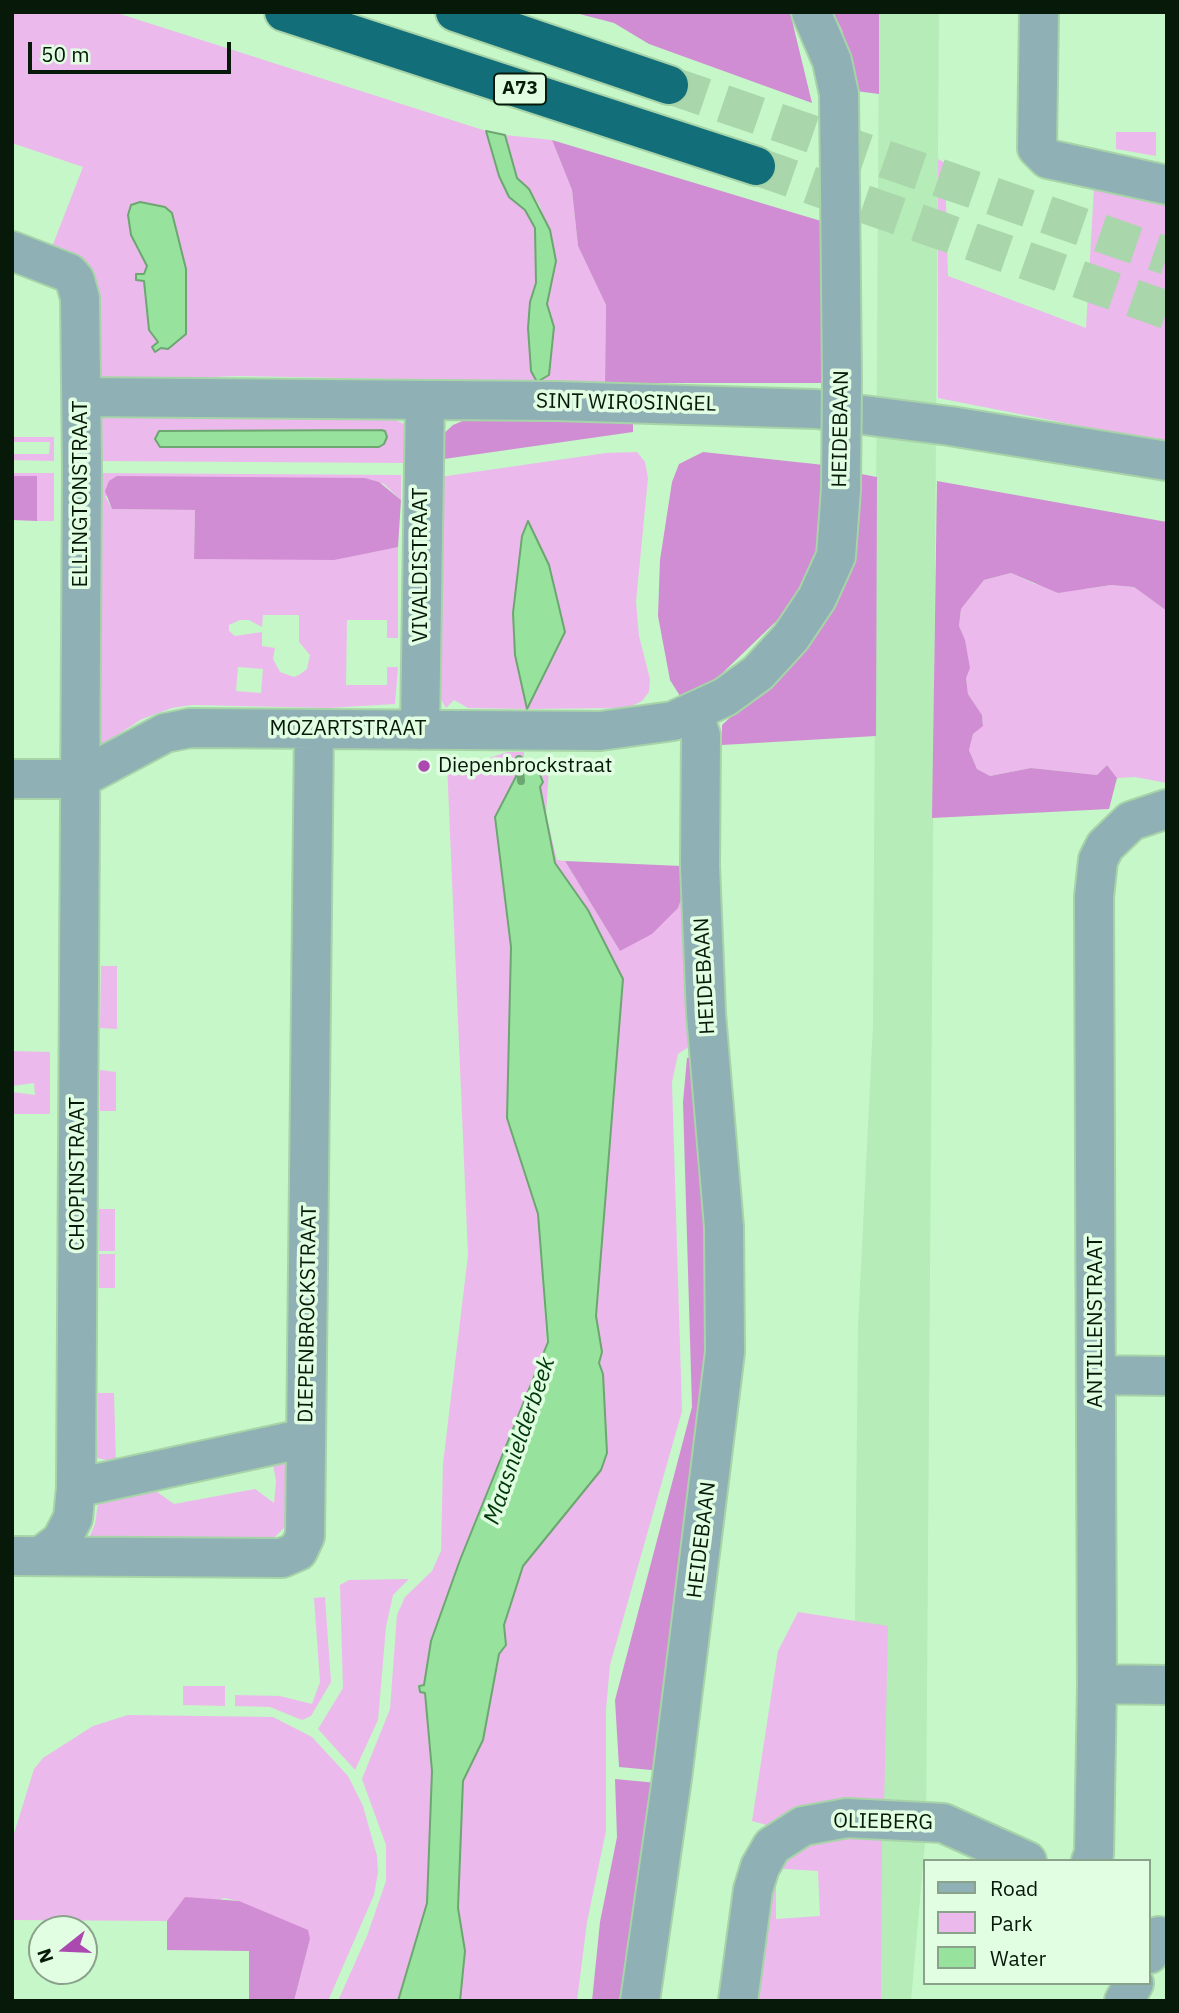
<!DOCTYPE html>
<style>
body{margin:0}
#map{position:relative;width:1179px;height:2013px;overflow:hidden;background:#c6f7c8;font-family:"IBM Plex Sans",sans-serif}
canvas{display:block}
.frame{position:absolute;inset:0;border:14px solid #071908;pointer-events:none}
.legend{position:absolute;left:923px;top:1859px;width:228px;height:126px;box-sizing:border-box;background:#e1fee2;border:2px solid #8aa28b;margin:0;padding:9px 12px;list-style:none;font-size:21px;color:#071908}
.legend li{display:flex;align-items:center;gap:14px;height:35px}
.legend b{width:35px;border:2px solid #8aa28b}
.north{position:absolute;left:28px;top:1915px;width:70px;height:70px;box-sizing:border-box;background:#e1fee2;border:2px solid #8aa28b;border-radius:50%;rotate:252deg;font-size:19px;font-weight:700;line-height:28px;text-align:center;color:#071908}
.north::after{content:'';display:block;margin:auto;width:24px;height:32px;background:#ab49b0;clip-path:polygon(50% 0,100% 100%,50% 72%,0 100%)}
.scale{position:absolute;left:28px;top:42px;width:203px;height:32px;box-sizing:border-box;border:4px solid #071908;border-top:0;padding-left:9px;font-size:21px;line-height:24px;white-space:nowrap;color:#071908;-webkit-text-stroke:5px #e1fee2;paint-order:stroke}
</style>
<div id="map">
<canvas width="1179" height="2013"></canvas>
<div class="frame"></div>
<ul class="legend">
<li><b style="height:9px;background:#8fb0b4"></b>Road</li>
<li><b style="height:19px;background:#ecb9ec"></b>Park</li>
<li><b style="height:19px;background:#97e29c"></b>Water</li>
</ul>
<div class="north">N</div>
<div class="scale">50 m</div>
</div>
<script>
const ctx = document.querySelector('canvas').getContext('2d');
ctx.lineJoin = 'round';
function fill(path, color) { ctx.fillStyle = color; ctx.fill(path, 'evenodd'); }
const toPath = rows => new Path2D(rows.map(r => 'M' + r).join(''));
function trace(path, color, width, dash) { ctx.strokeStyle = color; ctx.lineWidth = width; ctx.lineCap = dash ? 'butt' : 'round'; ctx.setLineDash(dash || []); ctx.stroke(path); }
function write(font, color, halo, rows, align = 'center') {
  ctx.font = font + ' "IBM Plex Sans",sans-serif'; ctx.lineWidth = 7; ctx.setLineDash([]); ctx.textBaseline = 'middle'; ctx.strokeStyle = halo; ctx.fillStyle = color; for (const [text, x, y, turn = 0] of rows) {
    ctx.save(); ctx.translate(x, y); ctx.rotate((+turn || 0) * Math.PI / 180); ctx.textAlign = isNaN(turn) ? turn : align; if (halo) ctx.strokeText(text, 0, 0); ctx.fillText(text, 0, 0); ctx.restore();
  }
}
const built = toPath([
 [879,12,939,12,926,1831,911,2001,851,2001,858,1326,873,1025]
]);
const green = toPath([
 [12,12,114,12,486,131,499,176,509,197,525,210,535,228,536,283,530,302,554,327,547,304,556,261,540,206,529,189,517,178,505,135,552,140,572,190,578,246,606,305,605,383,237,376,96,382,93,269,50,252,83,167,12,143],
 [1116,132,1156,132,1156,156,1116,149],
 [938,159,945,163,948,276,1086,328,1094,187,1167,203,1167,443,938,398],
 [115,413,387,416,404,424,408,430,406,463,96,461,95,428,103,417],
 [12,437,54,437,54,461,12,460,12,454,49,454,50,442,12,442],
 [637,452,645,462,648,478,636,602,639,636,650,679,649,692,642,701,628,708,527,709,468,708,454,700,446,708,431,683,440,477,606,453],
 [528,522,515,655,513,613,522,536],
 [12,473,54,473,54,521,37,521,37,476,12,476],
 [97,473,401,475,401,500,384,484,365,478,105,496,112,509,195,510,194,559,398,547,398,638,387,638,387,620,347,620,346,685,387,685,387,667,398,667,395,704,328,708,192,705,172,708,142,719,97,748],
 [263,615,299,615,299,642,310,655,307,669,299,675,294,677,280,672,273,659,275,648,262,646,262,632,235,636,229,631,229,625,240,620,249,620,262,627],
 [238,667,263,669,261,693,236,691],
 [1011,573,1035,584,1085,589,1111,585,1134,587,1167,611,1167,783,1135,777,1117,778,1107,765,1097,775,1031,768,990,776,977,769,969,750,973,734,983,725,982,715,968,694,959,626,961,609,984,580],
 [507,752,524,752,524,763,520,764,520,769,495,817,511,947,507,1118,538,1214,547,1349,461,1557,431,1641,424,1684,418,1685,419,1693,425,1693,432,1771,428,1887,424,1919,398,2001,338,2001,367,1936,386,1881,386,1845,362,1779,390,1709,397,1615,405,1597,432,1571,441,1551,443,1464,468,1255,447,763,472,764],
 [537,765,549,769,546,814,557,860,565,861,620,951,683,893,693,1044,678,1054,672,1082,682,1411,610,1665,606,1710,606,1831,587,1922,577,2001,460,2001,465,1951,458,1908,463,1781,483,1740,499,1654,506,1645,504,1625,523,1566,601,1470,607,1453,603,1374,599,1363,602,1352,596,1316,623,979,588,910,555,863,540,786,544,781],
 [101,966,117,966,117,1029,100,1028],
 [12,1051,50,1052,50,1114,12,1114,12,1092,35,1095,34,1083,12,1086],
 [100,1070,116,1072,116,1111,100,1111],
 [99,1209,115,1209,115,1251,99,1251],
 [99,1254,115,1254,115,1288,99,1288],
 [98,1393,114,1393,116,1462,97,1458],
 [292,1461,286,1526,268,1544,86,1545,95,1524,98,1503,150,1487,174,1504,255,1489,274,1503,276,1481,273,1464],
 [409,1579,393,1595,386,1627,378,1720,355,1770,318,1729,343,1688,340,1585,349,1580],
 [325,1597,331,1682,311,1716,302,1720,270,1707,235,1706,235,1695,280,1696,312,1704,320,1682,314,1598],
 [798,1612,888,1626,884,1808,770,1826,752,1821,778,1651],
 [183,1686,225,1686,225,1706,183,1705],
 [128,1715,273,1717,312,1737,348,1776,363,1806,377,1856,378,1872,374,1895,328,2001,294,2001,310,1939,239,1901,224,1898,167,1921,12,1920,12,1840,34,1769,43,1758,93,1726],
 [882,1830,881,2001,748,2001,765,1885,776,1883,776,1919,820,1916,818,1871,770,1868,799,1841]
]);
const forest = toPath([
 [572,12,790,12,812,103,649,44,614,23],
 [833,12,879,12,879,94,856,91,842,30],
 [552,140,821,221,822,383,605,383,606,305,578,246,572,190],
 [472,417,633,420,633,432,437,460,439,438,453,425],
 [703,452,824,465,823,517,817,554,791,607,709,686,694,694,680,696,670,680,658,616,660,560,672,482,679,464],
 [861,474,877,477,876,736,722,745,722,725,797,656,854,548],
 [12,476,37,476,37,521,12,520],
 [117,476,365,478,379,482,401,500,398,547,334,560,194,559,195,510,112,509,105,491,109,481],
 [937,481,1167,522,1167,611,1134,587,1111,585,1058,593,1011,573,984,580,961,609,959,626,965,640,970,668,966,678,968,694,982,715,983,726,973,734,969,750,977,769,990,776,1031,768,1097,775,1107,765,1117,778,1109,809,932,818],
 [565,861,682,866,683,893,678,908,652,934,620,951],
 [700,1054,710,1236,708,1340,662,1771,619,1767,615,1700,692,1407,683,1102,687,1058],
 [615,1779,657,1783,625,2001,592,2001,600,1922,617,1837],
 [185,1897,239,1901,308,1930,310,1939,294,2001,249,2001,249,1951,167,1950,167,1921]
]);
const water = toPath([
 [486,131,505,135,517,178,529,189,550,230,556,261,547,304,554,327,549,375,537,382,531,371,528,328,530,302,536,283,535,228,525,210,509,197,499,176,486,131],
 [140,202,165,207,172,213,186,269,186,334,168,349,161,348,155,352,152,347,158,342,149,330,144,281,136,280,136,274,144,274,147,266,131,235,128,215,131,205,140,202],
 [381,430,385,431,387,437,384,444,379,447,160,447,155,439,159,431,381,430],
 [528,521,549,565,565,632,527,709,515,655,513,613,522,536,528,521],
 [522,765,536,765,543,782,540,787,555,863,588,910,623,979,596,1316,602,1352,599,1363,603,1374,607,1453,601,1470,523,1566,504,1625,506,1645,499,1654,483,1740,463,1781,458,1908,465,1951,460,2001,398,2001,427,1903,432,1771,425,1693,420,1692,419,1686,424,1685,431,1641,460,1560,548,1342,538,1214,507,1118,511,947,495,817,522,765]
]);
const stream = toPath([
 [519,759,521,781]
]);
const highwayTunnel = toPath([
 [669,85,1167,256],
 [756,166,1167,310]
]);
const minor = toPath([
 [811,12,832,61,839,94,842,379],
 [1039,12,1037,148,1048,159,1167,185],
 [12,251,69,273,75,280,80,298,82,469,76,1488,73,1518,61,1541,41,1556],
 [82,397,556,401,816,409,950,426,1167,461],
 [420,730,425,400],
 [12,779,79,779,165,733,190,728,600,731,673,721,725,697,758,673,791,637,817,598,836,556,841,489],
 [1096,1375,1167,1376],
 [76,1488,306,1438],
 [12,1556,282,1558,298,1551,305,1536,314,729],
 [1097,1684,1167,1685],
 [1091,1861,1094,1854,1097,1684,1094,897,1098,860,1105,846,1131,821,1167,809],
 [1149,1954,1159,1936],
 [640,2001,672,1778,725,1352,724,1227,706,1014,700,866,701,736,693,713],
 [738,2001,753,1890,760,1867,772,1846,803,1826,847,1818,943,1823,1027,1861],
 [1124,2001,1134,1983]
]);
const highway = toPath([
 [284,12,756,166],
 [455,12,669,85]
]);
const minorBridge = toPath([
 [841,489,842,379]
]);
const markers = [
 [424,766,7,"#ab49b0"]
];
const shields = [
 [520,89,52]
];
const shieldNames = [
 ["A73",520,89]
];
const streetNames = [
 ["SINT WIROSINGEL",626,403,1],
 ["HEIDEBAAN",841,429,-89],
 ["ELLINGTONSTRAAT",81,494,-90],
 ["VIVALDISTRAAT",421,565,-90],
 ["MOZARTSTRAAT",348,729],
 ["HEIDEBAAN",705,976,-93],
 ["CHOPINSTRAAT",78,1174,-90],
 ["DIEPENBROCKSTRAAT",308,1314,-89],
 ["ANTILLENSTRAAT",1096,1322,-90],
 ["HEIDEBAAN",702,1540,-83],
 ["OLIEBERG",883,1822,1]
];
const poiNames = [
 ["Diepenbrockstraat",438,766]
];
const waterNames = [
 ["Maasnielderbeek",520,1441,-71]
];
fill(built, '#b5ecb8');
fill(green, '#ecb9ec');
fill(forest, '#d18dd3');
fill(water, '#97e29c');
trace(water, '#6ca670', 2);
trace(stream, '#6ca670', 8);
trace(highwayTunnel, '#a9d6ab', 38, [38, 19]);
trace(minor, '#a7d3a9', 42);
trace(highway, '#a7d3a9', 42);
trace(minor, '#8fb0b4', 38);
trace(highway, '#126f79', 38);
trace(minorBridge, '#a7d3a9', 42, []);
trace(minorBridge, '#8fb0b4', 38);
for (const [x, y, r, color] of markers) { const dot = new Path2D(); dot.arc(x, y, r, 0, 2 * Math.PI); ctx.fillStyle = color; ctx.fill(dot); trace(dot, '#e1fee2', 2.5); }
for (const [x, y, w] of shields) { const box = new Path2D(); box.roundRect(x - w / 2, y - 15.5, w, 31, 5); ctx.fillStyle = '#e1fee2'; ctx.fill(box); trace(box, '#071908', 2); }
write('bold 19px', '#071908', null, shieldNames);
write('21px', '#071908', '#e1fee2', streetNames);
write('21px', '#071908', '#e1fee2', poiNames, 'left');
write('italic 23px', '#00370a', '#e1fee2', waterNames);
</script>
